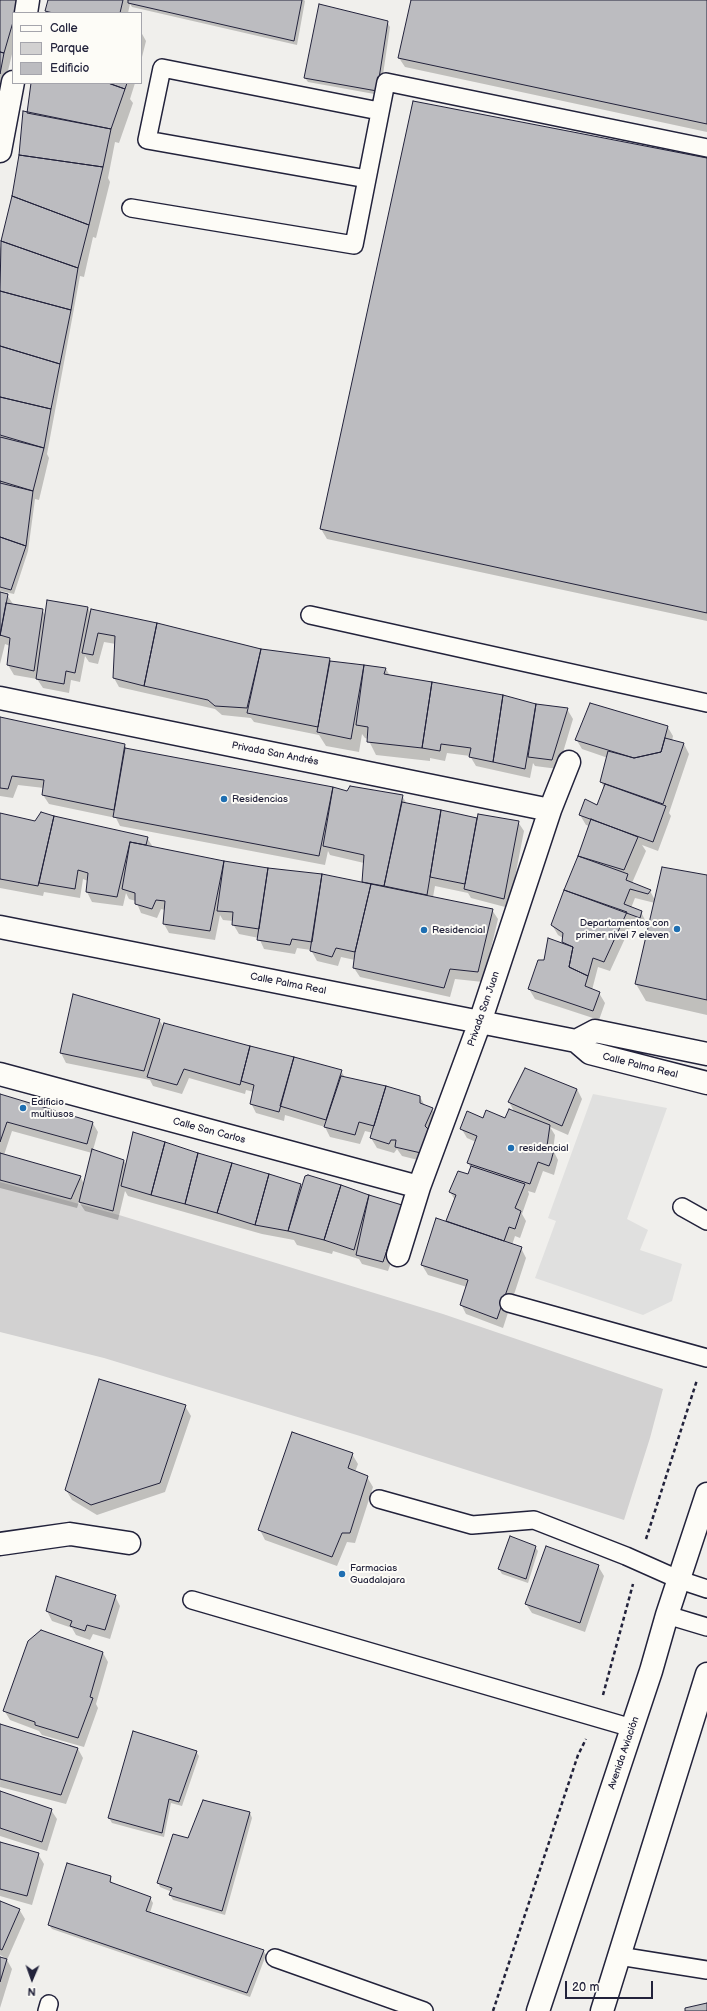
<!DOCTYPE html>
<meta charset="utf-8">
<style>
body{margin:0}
#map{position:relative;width:707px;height:2011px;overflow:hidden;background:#f0efec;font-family:"Balsamiq Sans",sans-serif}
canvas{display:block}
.legend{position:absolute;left:12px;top:12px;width:130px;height:72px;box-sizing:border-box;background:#fdfcf7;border:1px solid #a5a5ac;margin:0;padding:5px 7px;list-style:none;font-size:12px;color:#22223b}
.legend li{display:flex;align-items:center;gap:8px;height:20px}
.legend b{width:20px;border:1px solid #a5a5ac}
.north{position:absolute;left:12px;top:1959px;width:40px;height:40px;-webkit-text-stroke:3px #fdfcf7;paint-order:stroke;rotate:182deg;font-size:11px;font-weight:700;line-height:16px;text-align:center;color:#22223b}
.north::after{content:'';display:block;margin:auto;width:14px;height:18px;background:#22223b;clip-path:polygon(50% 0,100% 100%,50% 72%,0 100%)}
.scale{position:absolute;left:565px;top:1981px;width:88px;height:18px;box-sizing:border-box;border:2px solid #22223b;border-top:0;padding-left:5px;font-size:12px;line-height:14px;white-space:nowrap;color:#22223b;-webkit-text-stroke:3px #fdfcf7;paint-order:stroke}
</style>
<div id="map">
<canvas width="707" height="2011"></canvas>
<ul class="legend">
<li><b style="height:5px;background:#fdfcf7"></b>Calle</li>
<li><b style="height:11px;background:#d2d1d1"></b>Parque</li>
<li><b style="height:11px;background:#bcbcc0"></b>Edificio</li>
</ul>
<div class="north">N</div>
<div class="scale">20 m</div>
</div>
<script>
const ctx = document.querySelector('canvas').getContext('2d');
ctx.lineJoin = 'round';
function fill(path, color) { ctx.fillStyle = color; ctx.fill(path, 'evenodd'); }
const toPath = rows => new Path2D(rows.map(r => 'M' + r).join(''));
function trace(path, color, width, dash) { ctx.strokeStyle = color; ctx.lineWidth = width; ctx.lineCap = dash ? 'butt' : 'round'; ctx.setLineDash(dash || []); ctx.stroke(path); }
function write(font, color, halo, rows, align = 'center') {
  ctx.font = font + ' "Balsamiq Sans",sans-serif'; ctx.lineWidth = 4; ctx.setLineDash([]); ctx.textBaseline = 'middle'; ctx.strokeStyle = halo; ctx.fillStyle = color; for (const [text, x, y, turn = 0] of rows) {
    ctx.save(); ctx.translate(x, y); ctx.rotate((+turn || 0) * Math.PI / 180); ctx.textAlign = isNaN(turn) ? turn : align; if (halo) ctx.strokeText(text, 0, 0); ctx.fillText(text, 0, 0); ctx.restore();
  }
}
const built = toPath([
 [593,1094,667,1108,627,1219,648,1230,640,1250,682,1264,672,1301,643,1315,535,1278,556,1221,548,1218]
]);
const green = toPath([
 [0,1182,119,1215,443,1314,663,1389,650,1438,624,1520,360,1436,104,1358,0,1332]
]);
const shadow = toPath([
 [0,0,13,13,13,50,0,104],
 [48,0,304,0,305,1,297,45,132,7,130,4,128,13,45,13],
 [412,0,707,0,707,132,405,67,399,58],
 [387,22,390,27,380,95,308,82,305,78],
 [141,32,146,41,141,61],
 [32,83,135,83,130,99,133,103,119,143,115,142,108,178,110,182,96,238,93,237,84,277,80,276,47,454,49,458,39,500,35,499,28,551,14,594,0,591,0,250,13,197],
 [707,159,707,621,327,539,321,529],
 [0,593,7,595,13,604,42,610,46,616,88,608,91,614,157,624,261,650,329,659,331,662,386,669,390,676,503,696,536,705,567,709,573,719,558,769,535,766,533,763,530,778,476,766,470,756,447,753,445,761,430,758,430,761,376,755,368,739,365,738,362,734,359,752,326,746,319,735,254,722,251,718,222,715,215,709,119,687,114,678,116,644,104,642,98,664,89,662,85,656,80,682,71,680,69,693,43,688,37,679,14,675,8,665,10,646,5,644,0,664],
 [0,718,125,745,127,750,348,792,402,796,407,804,477,819,518,822,524,831,509,908,471,898,468,893,435,886,433,897,492,910,498,919,483,982,455,979,450,997,360,977,354,968,355,960,341,957,338,966,317,961,311,950,297,948,295,954,264,949,259,938,239,934,233,924,233,921,223,920,220,915,215,940,169,933,164,924,165,910,161,909,157,918,141,913,136,901,129,899,126,893,123,906,92,902,87,892,88,881,83,879,80,898,44,892,43,896,0,888,0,814,36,822,41,813,147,838,153,847,223,862,322,875,363,883,364,863,330,855,328,851,325,865,120,826,116,818,49,804,43,795,44,788,18,785,13,798,0,796],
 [667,726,673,736,672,741,684,744,689,754,669,813,671,816,658,851,642,845,646,851,632,883,650,891,655,900,707,876,707,1015,646,1001,636,984,655,903,635,898,631,908,641,912,646,922,645,927,633,921,610,971,598,967,592,990,599,993,605,1003,599,1020,535,999,529,989,562,944,563,938,558,935,552,925,590,826,586,825,580,815,597,806,604,788,601,781,608,758,582,749,576,739],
 [159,1020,164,1027,341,1071,346,1079,420,1097,425,1106,432,1109,438,1118,426,1162,402,1156,397,1149,394,1153,377,1148,371,1138,373,1133,365,1131,360,1144,330,1137,325,1127,285,1115,284,1121,256,1113,251,1103,254,1092,246,1090,245,1094,189,1078,182,1094,153,1086,150,1080,66,1063,61,1053],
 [577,1089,582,1099,568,1135,550,1127,555,1135,553,1150,558,1160,554,1175,543,1171,535,1193,528,1191,529,1194,522,1214,526,1221,520,1238,515,1236,512,1245,521,1248,526,1258,503,1328,466,1314,461,1304,467,1287,428,1275,422,1265,447,1222,455,1200,450,1192,468,1176,471,1168,468,1163,476,1142,467,1138,461,1128,483,1119,505,1120,515,1113,509,1102],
 [0,1095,92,1122,98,1132,93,1150,124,1161,127,1166,300,1185,302,1188,341,1186,401,1206,407,1216,388,1271,362,1264,359,1259,333,1251,332,1254,297,1245,294,1240,262,1234,128,1196,125,1191,118,1220,85,1211,79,1202,77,1208,0,1188],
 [12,1131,92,1153,84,1184,80,1176,4,1155],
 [185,1406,191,1416,165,1492,97,1515,72,1500,66,1490],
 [352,1454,358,1464,355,1472,367,1477,373,1487,355,1543,347,1542,337,1566,265,1540,260,1530],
 [535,1547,538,1551,528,1583,502,1574,499,1569],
 [598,1566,604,1576,585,1632,532,1613,526,1604],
 [115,1596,120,1606,110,1639,93,1634,90,1640,76,1635,72,1628,52,1621,47,1611],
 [103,1653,108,1662,96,1704,98,1708,84,1747,42,1735,39,1731,10,1720,4,1710],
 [1,1725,78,1749,83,1758,66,1804,0,1787],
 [196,1752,199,1756,182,1806,171,1803,164,1837,112,1823,109,1818],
 [0,1792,51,1810,57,1819,47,1851,0,1836],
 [204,1802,250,1813,252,1818,225,1915,173,1900,170,1895,172,1892,160,1887,158,1882,189,1839],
 [0,1843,38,1854,44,1864,32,1905,0,1896],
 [110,1877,112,1884,150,1898,153,1903,150,1913,263,1950,266,1955,250,1997,52,1929,49,1925],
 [0,1902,19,1909,25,1919,7,1960,12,1969,0,2008,0,1958,7,1959,0,1955]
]);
const building = toPath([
 [0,0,19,0,16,13,13,13,13,22,4,53,0,52,0,0],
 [48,0,123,0,120,13,53,13,45,11,48,0],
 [128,0,302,0,294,41,128,3,128,0],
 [411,0,707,0,707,124,398,58,411,0],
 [319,4,388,21,377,91,304,78,319,4],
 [0,52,4,53,0,74,0,52],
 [31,83,108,83,125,89,111,129,27,113,31,83],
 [108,83,127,83,125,89,108,83],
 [413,101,707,158,707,613,320,529,413,101],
 [23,111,111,129,103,167,19,155,23,111],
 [19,155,103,167,89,225,12,196,19,155],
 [12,196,89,225,78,268,1,241,12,196],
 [1,241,78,268,71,310,0,291,1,241],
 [0,291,71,310,60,364,0,346,0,291],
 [0,346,60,364,51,409,0,397,0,346],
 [0,397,51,409,44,448,0,435,0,397],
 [0,437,44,448,33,491,0,483,0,437],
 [0,481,33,491,26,546,0,537,0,481],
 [0,537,26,546,11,590,0,587,0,537],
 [0,592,8,594,0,636,0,592],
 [47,600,88,607,75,673,66,671,64,684,36,679,47,600],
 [6,603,43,609,34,671,7,665,10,638,0,635,6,603],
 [91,609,157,623,144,686,113,678,115,636,98,633,93,655,82,653,91,609],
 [157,623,261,649,247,708,215,706,208,700,144,686,157,623],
 [261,649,330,658,318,727,247,713,261,649],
 [330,661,364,665,351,739,317,732,330,661],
 [364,665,386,668,384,674,432,682,422,748,367,742,368,727,356,725,364,665],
 [432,682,503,695,493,762,469,757,471,748,441,744,440,751,422,748,432,682],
 [503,695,536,704,525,769,493,762,503,695],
 [590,703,668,726,661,752,634,758,575,740,590,703],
 [536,704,568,708,552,760,528,757,536,704],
 [0,717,125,744,114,810,42,795,44,780,12,776,8,789,0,788,0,717],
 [665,738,684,743,663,804,600,782,608,751,634,758,661,752,665,738],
 [125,748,333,787,319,856,113,817,125,748],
 [605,784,666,806,653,842,579,815,585,799,597,805,605,784],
 [350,786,403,795,384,886,362,882,364,855,323,846,333,787,347,791,350,786],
 [402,802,441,810,427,895,384,886,402,802],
 [441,810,477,818,465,884,430,877,441,810],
 [41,812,54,816,38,886,0,879,0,813,35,821,41,812],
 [478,814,519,821,504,899,464,889,478,814],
 [54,816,148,837,146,845,130,842,117,897,86,892,88,873,78,870,75,889,39,883,54,816],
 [591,819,638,837,624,870,578,856,591,819],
 [130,842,224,861,210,931,163,924,165,901,156,900,152,909,135,904,135,893,122,889,130,842],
 [578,856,628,874,626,880,651,890,648,894,630,889,624,904,642,911,640,918,564,890,578,856],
 [224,861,268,868,259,929,232,925,233,912,217,911,224,861],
 [662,867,707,875,707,1000,635,984,662,867],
 [268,868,322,874,312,942,292,939,290,945,257,940,268,868],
 [322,874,371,884,355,952,336,948,332,957,310,951,322,874],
 [371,884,493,909,478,972,450,969,444,988,353,968,355,952,371,884],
 [564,890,627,912,604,962,593,958,588,976,569,967,573,947,562,942,563,933,551,925,564,890],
 [548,938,573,947,569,967,588,976,585,986,600,992,593,1011,528,989,538,960,544,960,548,938],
 [73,994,160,1019,144,1071,60,1053,73,994],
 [164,1023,250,1046,240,1085,184,1069,177,1085,147,1077,164,1023],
 [250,1046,294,1057,279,1112,250,1104,254,1085,241,1081,250,1046],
 [294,1057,342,1070,326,1120,280,1106,294,1057],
 [525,1068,577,1089,562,1126,508,1102,525,1068],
 [341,1076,386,1086,374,1126,359,1122,355,1135,324,1127,341,1076],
 [386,1086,420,1096,420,1103,433,1108,425,1126,429,1130,421,1153,395,1147,396,1140,391,1140,389,1144,370,1138,386,1086],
 [0,1094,93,1122,87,1144,7,1122,0,1142,0,1094],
 [509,1109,550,1125,547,1146,554,1150,551,1161,549,1166,538,1162,530,1184,467,1163,477,1136,460,1129,467,1111,483,1118,486,1110,505,1118,509,1109],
 [133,1132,165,1142,151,1195,121,1186,133,1132],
 [165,1142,198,1153,185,1204,151,1195,165,1142],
 [92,1149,124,1160,113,1211,79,1202,92,1149],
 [0,1153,81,1176,71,1199,0,1180,0,1153],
 [198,1153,232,1163,217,1213,185,1204,198,1153],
 [232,1163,269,1174,255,1225,217,1213,232,1163],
 [471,1166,525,1184,515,1208,521,1211,515,1229,509,1227,504,1241,446,1221,456,1195,449,1192,458,1171,468,1174,471,1166],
 [269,1174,301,1184,288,1231,255,1225,269,1174],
 [308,1175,341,1185,324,1240,288,1231,305,1176,308,1175],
 [341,1185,369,1195,354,1250,324,1240,341,1185],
 [369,1195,402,1205,383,1262,356,1255,369,1195],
 [436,1218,522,1247,497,1319,460,1305,468,1280,421,1265,436,1218],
 [99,1379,186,1405,160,1483,91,1505,65,1490,99,1379],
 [292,1432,353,1453,348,1468,368,1476,350,1533,342,1533,332,1557,258,1530,292,1432],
 [510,1536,536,1546,526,1579,498,1569,510,1536],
 [546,1546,599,1565,580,1623,525,1604,546,1546],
 [56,1576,116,1595,105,1630,87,1625,85,1631,70,1626,72,1621,46,1611,56,1576],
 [41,1630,103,1652,90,1697,93,1698,78,1738,35,1725,35,1722,3,1711,28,1641,41,1630],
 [0,1724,78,1748,61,1795,0,1779,0,1724],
 [133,1731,197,1751,179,1802,169,1799,162,1833,108,1818,133,1731],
 [0,1791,52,1809,42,1842,0,1828,0,1791],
 [203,1800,250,1812,222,1911,169,1895,172,1888,157,1883,173,1834,188,1838,203,1800],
 [0,1842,39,1853,27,1896,0,1889,0,1842],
 [67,1863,111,1876,110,1882,151,1897,146,1911,264,1950,247,1993,48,1925,67,1863],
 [0,1901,20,1909,2,1950,0,1949,0,1901],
 [0,1957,7,1959,0,1982,0,1957],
 [707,2003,707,2011,685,2011,685,2008,707,2003]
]);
const path = toPath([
 [646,1539,697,1380],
 [603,1695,633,1584],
 [493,2011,578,1755,586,1739]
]);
const lane = toPath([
 [367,179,147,140,162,68,379,111],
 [131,208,354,245,386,82,707,148],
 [310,615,707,703],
 [682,1207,707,1221],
 [509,1303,707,1358],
 [379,1499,472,1525,534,1520,626,1556,680,1580,707,1589],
 [192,1600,632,1728],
 [667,1615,707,1627],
 [619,1956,707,1970],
 [275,1958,424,2011],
 [47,2011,49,2004]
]);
const street = toPath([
 [26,13,28,0],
 [0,151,13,82],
 [0,698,550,810],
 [0,927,576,1041,590,1053,707,1083],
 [576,1041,595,1031,707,1054],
 [0,1074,419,1187],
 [398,1255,419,1187,480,1022,550,810,569,762],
 [0,1544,70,1534,129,1543]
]);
const primary = toPath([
 [538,2011,651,1671,667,1615,707,1494],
 [602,2011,707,1674]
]);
const markers = [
 [224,799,4,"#1f6fb2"],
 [677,929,4,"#1f6fb2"],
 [424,930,4,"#1f6fb2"],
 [23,1108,4,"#1f6fb2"],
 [511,1148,4,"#1f6fb2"],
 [342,1574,4,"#1f6fb2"]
];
const streetNames = [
 ["Privada San Andrés",275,754,11],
 ["Calle Palma Real",288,984,11],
 ["Privada San Juan",484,1009,-71],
 ["Calle Palma Real",640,1066,14],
 ["Calle San Carlos",209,1131,15],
 ["Avenida Aviación",624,1753,-71]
];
const poiNames = [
 ["Residencias",232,799],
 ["Departamentos con",669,923,"right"],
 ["primer nivel 7 eleven",669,935,"right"],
 ["Residencial",432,930],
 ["Edificio",31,1102],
 ["multiusos",31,1114],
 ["residencial",519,1148],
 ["Farmacias",350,1568],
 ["Guadalajara",350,1580]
];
fill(built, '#e0e0df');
fill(green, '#d2d1d1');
fill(shadow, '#0003');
fill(building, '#bcbcc0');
trace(building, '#22223b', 1);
trace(lane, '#22223b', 20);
trace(street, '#22223b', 25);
trace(primary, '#22223b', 25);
trace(path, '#22223b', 2.5, [4, 3]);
trace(lane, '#fdfcf7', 17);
trace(street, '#fdfcf7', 22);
trace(primary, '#fdfcf7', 22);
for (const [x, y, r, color] of markers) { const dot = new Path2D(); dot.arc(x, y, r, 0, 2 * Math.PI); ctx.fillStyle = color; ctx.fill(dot); trace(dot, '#fdfcf7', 1.5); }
write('10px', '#22223b', '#fdfcf7', streetNames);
write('10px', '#22223b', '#fdfcf7', poiNames, 'left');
</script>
